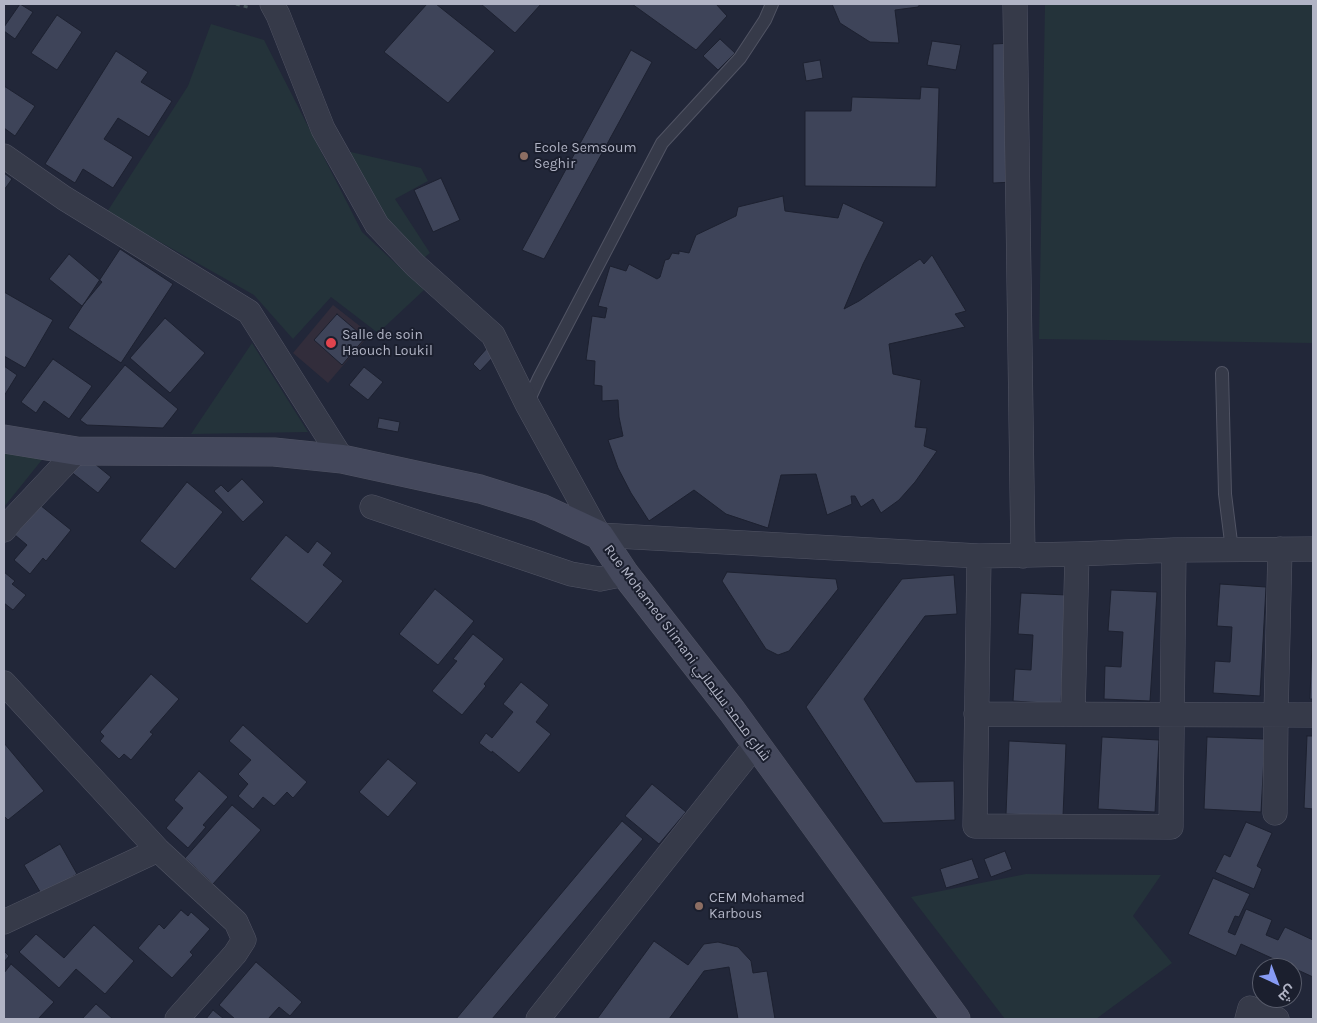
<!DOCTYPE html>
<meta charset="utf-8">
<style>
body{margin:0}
#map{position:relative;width:1317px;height:1023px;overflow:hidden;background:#222739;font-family:Karla,Cairo,sans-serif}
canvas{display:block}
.frame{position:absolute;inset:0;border:5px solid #b1b4c5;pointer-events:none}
.north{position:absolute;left:1252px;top:958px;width:50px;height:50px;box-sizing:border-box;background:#1b1f2e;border:1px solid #575b6a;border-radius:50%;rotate:137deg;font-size:14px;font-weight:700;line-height:20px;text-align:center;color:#b1b4c5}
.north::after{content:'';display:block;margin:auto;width:18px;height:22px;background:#879bf4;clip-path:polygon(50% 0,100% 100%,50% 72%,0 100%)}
</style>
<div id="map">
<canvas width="1317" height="1023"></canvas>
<div class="frame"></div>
<div class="north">ش</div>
</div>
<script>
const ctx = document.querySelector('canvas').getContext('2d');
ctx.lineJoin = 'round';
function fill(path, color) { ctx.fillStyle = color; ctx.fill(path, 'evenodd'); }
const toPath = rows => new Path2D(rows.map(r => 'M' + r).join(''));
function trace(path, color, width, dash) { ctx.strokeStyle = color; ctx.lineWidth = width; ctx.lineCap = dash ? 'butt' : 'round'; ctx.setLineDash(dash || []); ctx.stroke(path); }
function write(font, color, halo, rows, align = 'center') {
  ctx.font = font + ' Karla,Cairo,sans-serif'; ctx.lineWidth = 4; ctx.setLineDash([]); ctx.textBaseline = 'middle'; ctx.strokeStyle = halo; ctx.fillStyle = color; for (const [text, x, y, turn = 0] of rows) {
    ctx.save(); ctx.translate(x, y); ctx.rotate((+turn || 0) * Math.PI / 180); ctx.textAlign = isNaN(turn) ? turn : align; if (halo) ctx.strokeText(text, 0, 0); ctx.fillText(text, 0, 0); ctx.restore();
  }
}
const medical = toPath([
 [333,305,370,334,328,383,293,353]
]);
const green = toPath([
 [1045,4,1313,4,1313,343,1039,339],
 [211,24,264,40,362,232,424,290,378,333,331,297,293,339,254,295,107,212,188,86],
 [333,148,421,168,428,181,395,199,430,253,415,265],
 [252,343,308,432,191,434],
 [4,453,45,456,4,507],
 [1026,874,1161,875,1133,916,1172,963,1096,1019,1005,1019,911,897]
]);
const building = toPath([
 [20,4,33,12,15,39,4,31,4,27,20,4],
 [427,4,436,4,495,51,448,103,384,52,427,4],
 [481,4,541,4,515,33,481,4],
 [632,4,716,4,727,16,696,50,632,4],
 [832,4,920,4,918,7,895,10,899,43,870,42,840,23,832,4],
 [57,15,82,32,57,70,31,53,57,15],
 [720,39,735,53,718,70,703,56,720,39],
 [932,41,961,45,956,70,927,65,932,41],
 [1014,43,1014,182,993,183,993,44,1014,43],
 [631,50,652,62,544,259,522,250,631,50],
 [116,51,148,72,141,82,172,101,149,137,118,118,104,139,133,157,113,188,83,169,75,183,45,164,116,51],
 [820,60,823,78,806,81,803,63,820,60],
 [4,86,35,106,15,136,4,128,4,86],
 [921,87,939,88,936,187,805,186,805,111,851,111,852,97,920,99,921,87],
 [4,173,12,179,4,190,4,173],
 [441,178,460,220,433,232,414,190,441,178],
 [783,196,785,211,838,218,843,203,884,222,863,264,844,309,859,301,920,259,924,264,932,255,966,311,955,314,965,327,889,344,893,374,921,380,915,427,927,428,924,446,937,451,915,482,899,500,881,513,873,499,861,507,855,496,851,496,852,504,827,515,816,474,781,475,768,528,726,514,694,490,649,521,631,493,618,468,608,440,623,436,619,417,618,400,602,401,602,386,594,385,595,361,586,360,592,316,605,318,607,308,598,306,610,266,626,271,629,264,657,279,660,277,665,260,669,259,672,253,679,254,679,251,689,253,696,235,736,216,738,207,783,196],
 [120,249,173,284,121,363,68,328,120,249],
 [69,254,102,282,82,306,49,279,69,254],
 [4,292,53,320,25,368,4,356,4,292],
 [337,314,365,338,342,365,314,340,337,314],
 [165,318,205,353,170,393,130,358,165,318],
 [488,347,496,354,480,371,473,364,488,347],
 [53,359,92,386,69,419,44,401,36,413,21,402,53,359],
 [125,365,178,409,163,428,87,425,80,420,125,365],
 [4,366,17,375,4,396,4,366],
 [364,367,383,382,368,400,349,385,364,367],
 [379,418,400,422,398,432,377,428,379,418],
 [84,455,111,477,98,493,70,471,84,455],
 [242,479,264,502,243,522,214,491,221,485,228,492,242,479],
 [187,482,223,512,175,569,140,541,187,482],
 [40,505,71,530,46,561,43,558,30,574,14,560,27,545,15,535,40,505],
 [286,535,308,553,317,541,332,553,323,565,343,581,307,624,250,579,286,535],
 [4,572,15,581,12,584,26,595,13,610,4,603,4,572],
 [727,572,836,579,838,589,789,651,778,655,766,649,722,581,727,572],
 [954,575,957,614,925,616,864,699,916,782,954,781,955,820,883,823,806,707,902,579,954,575],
 [1220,584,1266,587,1260,696,1213,693,1215,661,1230,662,1232,627,1217,626,1220,584],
 [435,589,474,621,438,665,399,634,435,589],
 [1111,590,1157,592,1150,701,1104,699,1105,666,1121,667,1123,632,1108,631,1111,590],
 [1021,593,1067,595,1061,704,1013,701,1015,669,1031,670,1033,635,1018,634,1021,593],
 [1313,613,1313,699,1310,699,1313,613],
 [473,634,504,659,484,684,486,686,462,715,432,691,457,661,453,659,473,634],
 [151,674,179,699,150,732,153,734,131,760,124,754,119,759,100,741,104,736,100,732,151,674],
 [521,682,549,705,536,722,551,734,519,773,492,751,492,753,479,743,486,733,492,738,513,712,503,704,521,682],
 [243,725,307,782,293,798,287,792,274,806,263,797,253,809,238,796,248,784,238,774,251,760,229,741,243,725],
 [1307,736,1313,736,1313,809,1304,808,1307,736],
 [1102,737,1159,740,1155,812,1098,809,1102,737],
 [1207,737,1265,739,1261,812,1204,809,1207,737],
 [1009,741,1066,744,1063,816,1006,814,1009,741],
 [4,743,44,791,8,820,4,816,4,743],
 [388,759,417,783,388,817,359,792,388,759],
 [199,771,228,797,203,825,206,827,188,848,166,828,183,808,174,800,199,771],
 [652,784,686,812,659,844,625,816,652,784],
 [232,805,261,830,213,884,185,858,232,805],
 [622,821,643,839,492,1019,456,1019,622,821],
 [1246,822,1272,833,1257,866,1262,869,1254,889,1215,872,1224,854,1230,857,1246,822],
 [60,844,77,874,42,895,24,865,60,844],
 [1005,851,1012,869,991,877,984,859,1005,851],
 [972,859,979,878,946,888,940,869,972,859],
 [1213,878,1250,894,1239,917,1235,916,1228,932,1235,935,1246,909,1272,920,1266,935,1278,940,1285,927,1313,940,1313,977,1241,944,1236,956,1188,934,1213,878],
 [181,910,188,916,191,912,210,929,190,952,193,955,172,978,138,948,159,924,164,929,181,910],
 [94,925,134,961,105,994,76,969,59,988,19,952,36,934,64,958,94,925],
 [654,941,688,965,704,944,718,942,738,947,751,961,753,973,767,971,775,1019,738,1019,729,967,704,971,669,1019,597,1019,654,941],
 [4,951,9,956,4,962,4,951],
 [256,962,302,1002,290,1016,279,1007,268,1019,235,1019,219,1005,256,962],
 [11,964,54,1002,38,1019,4,1019,4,973,11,964],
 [96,1004,113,1019,82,1019,96,1004],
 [213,1010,224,1019,206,1019,213,1010]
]);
const path = toPath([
 [236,4,251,8]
]);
const lane = toPath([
 [1222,373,1225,494,1232,550],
 [527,404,539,378,662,143,740,58,765,20,772,4]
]);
const street = toPath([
 [272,4,278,15,323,129,377,225,415,265,493,335,527,404,599,535,979,556,1077,554,1174,550,1313,549],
 [1015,4,1023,556],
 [4,156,64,198,249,312,342,459],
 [372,507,571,574,600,579,625,574],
 [4,530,12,520,77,451],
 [979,556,975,826,1171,827,1174,550],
 [4,683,158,850,236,922,244,940,235,954,177,1019],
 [976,714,1313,715],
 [1073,714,1077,554],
 [1275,813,1276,714,1280,549],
 [4,922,158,850],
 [538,1019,756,744],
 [1247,1019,1250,1008,1277,1019]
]);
const secondary = toPath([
 [4,439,77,451,274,452,342,459,480,489,541,508,599,535,625,574,732,711,956,1019]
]);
const markers = [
 [524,156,5,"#8d6e63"],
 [331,343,6,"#e0444e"],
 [699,906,5,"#8d6e63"]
];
const poiNames = [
 ["Ecole Semsoum",534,148],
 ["Seghir",534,164],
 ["Salle de soin",342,335],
 ["Haouch Loukil",342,351],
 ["CEM Mohamed",709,898],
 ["Karbous",709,914]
];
const streetNames = [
 ["Rue Mohamed Slimani شارع محمد سليماني",687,653,53]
];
fill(medical, '#322d3b');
fill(green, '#24333a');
fill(building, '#3e4459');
trace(building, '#1d2130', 1);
trace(lane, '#515464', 14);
trace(street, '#515464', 25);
trace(secondary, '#515464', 29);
trace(path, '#425057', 3, [4, 4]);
trace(lane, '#363a49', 12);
trace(street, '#363a49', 24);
trace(secondary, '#44485c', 28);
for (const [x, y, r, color] of markers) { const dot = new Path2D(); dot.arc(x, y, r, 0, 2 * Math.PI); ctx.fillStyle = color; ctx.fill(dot); trace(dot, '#1b1f2e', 2); }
write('14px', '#b1b4c5', '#1b1f2e', poiNames, 'left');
write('14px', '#b1b4c5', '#1b1f2e', streetNames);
</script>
